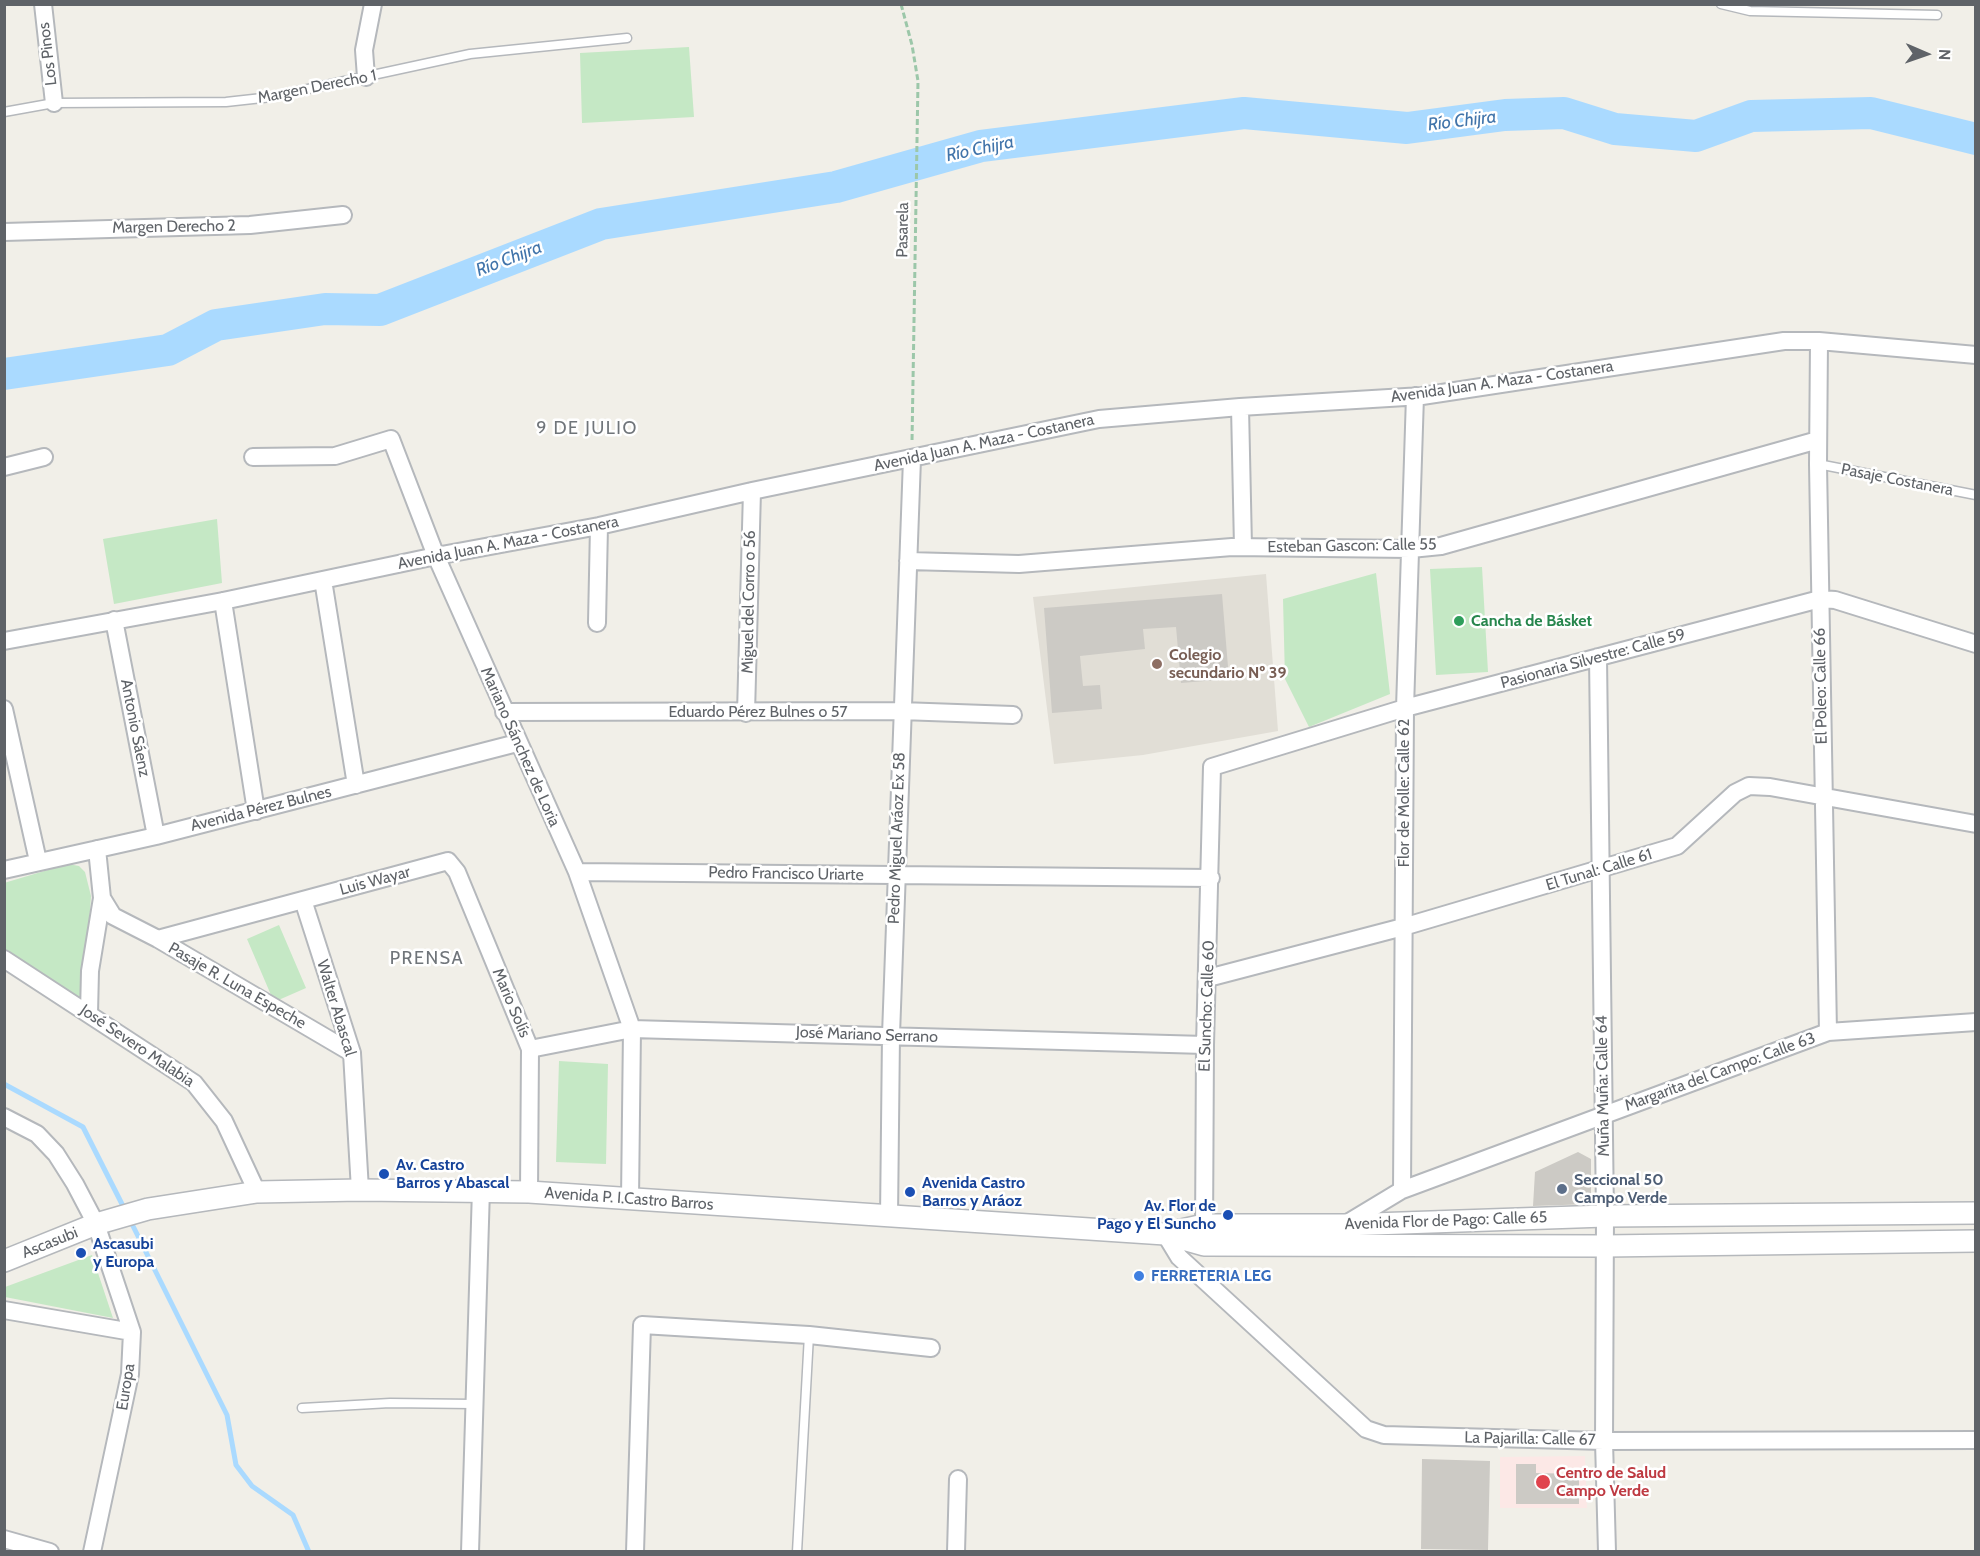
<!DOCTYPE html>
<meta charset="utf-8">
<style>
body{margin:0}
#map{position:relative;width:1980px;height:1556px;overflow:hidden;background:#f1efe8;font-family:Cabin,sans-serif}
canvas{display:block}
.frame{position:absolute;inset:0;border:6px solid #5f6368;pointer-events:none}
.north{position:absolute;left:1896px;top:24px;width:60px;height:60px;-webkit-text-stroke:4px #fff;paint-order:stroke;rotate:92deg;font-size:16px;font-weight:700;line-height:24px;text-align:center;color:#5f6368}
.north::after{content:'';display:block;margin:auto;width:21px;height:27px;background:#5f6368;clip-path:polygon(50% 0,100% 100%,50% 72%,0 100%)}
</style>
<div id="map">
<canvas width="1980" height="1556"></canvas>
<div class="frame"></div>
<div class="north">N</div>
</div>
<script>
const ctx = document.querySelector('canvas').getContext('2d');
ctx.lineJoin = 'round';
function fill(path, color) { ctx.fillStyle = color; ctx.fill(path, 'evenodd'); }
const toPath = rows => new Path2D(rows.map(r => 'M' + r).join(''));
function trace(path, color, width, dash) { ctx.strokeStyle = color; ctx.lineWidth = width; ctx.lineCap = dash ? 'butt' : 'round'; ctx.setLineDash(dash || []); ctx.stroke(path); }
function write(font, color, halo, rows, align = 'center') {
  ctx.font = font + ' Cabin,sans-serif'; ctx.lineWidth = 5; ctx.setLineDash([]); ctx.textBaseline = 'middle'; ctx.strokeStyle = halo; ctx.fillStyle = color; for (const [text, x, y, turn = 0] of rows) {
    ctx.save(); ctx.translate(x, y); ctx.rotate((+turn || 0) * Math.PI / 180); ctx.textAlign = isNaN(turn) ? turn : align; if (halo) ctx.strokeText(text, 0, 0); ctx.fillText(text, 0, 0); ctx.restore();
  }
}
const education = toPath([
 [1266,574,1278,731,1143,755,1054,764,1033,597]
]);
const medical = toPath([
 [1585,1456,1587,1508,1500,1508,1500,1457]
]);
const green = toPath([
 [689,47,694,117,582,123,580,53],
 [217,519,222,583,114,604,103,539],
 [1482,567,1488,672,1436,675,1430,569],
 [1376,573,1390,694,1309,727,1285,679,1283,599],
 [68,864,79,866,85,872,91,896,84,1001,77,1000,5,954,4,883],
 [279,925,306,988,274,1002,247,939],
 [559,1061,608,1064,606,1164,556,1162],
 [92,1255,113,1318,5,1297,5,1287]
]);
const stream = toPath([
 [4,1084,83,1127,126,1212],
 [130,1220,227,1415,236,1465,252,1486,293,1515,309,1552]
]);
const river = toPath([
 [4,374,168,350,216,325,325,309,380,310,601,224,836,187,981,146,1244,113,1407,128,1505,115,1564,113,1615,129,1696,136,1751,116,1871,113,1976,139]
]);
const building = toPath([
 [1222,594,1229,679,1181,683,1176,627,1143,629,1145,649,1080,656,1083,686,1100,685,1102,709,1052,713,1044,608],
 [1578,1152,1591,1159,1591,1204,1533,1206,1535,1172],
 [1422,1459,1490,1461,1488,1550,1421,1549],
 [1516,1464,1536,1464,1536,1473,1579,1474,1579,1504,1516,1504]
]);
const path = toPath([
 [901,4,912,45,918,81,912,442]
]);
const service = toPath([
 [1721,4,1750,11,1937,15],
 [4,112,54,103,226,102,271,97,470,54,627,38],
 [1818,464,1976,495],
 [302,1408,390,1403,473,1404],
 [797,1552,809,1335]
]);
const minor = toPath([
 [43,4,54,103],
 [366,77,364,50,373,4],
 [4,232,250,225,343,215],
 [1819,341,1818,464,1828,1032],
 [1240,407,1243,547],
 [253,457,335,456,391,439,436,556,577,872,632,1029,630,1199],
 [4,467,44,457],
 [908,561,1019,564,1232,547,1411,549,1441,546,1818,440],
 [323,580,356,785],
 [223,601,256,811],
 [114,620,156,836],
 [597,623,599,526],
 [4,641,223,601,436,556,599,526,752,491,1099,419,1240,407,1422,396,1784,341,1819,341,1976,355],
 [1598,657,1605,1216,1604,1441,1607,1552],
 [4,709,38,861],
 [504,712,901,711,1013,715],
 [746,713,752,491],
 [97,849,102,898,113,916,158,939],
 [4,870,156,836,517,743],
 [577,872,1211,878],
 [303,900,352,1053,360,1190],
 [4,959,194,1083,224,1121,257,1192],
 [1208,978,1403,927,1677,846,1735,793,1749,786,1770,787,1976,824],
 [89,1013,90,971,102,898],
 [530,1049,632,1029,1205,1045],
 [352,1053,158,939,448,861,457,872,530,1049,529,1192],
 [4,1117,37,1134,56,1154,75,1184,96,1224,132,1332,130,1374,92,1552],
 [1402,1190,1405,708,1415,396],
 [889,1217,891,1035,912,459],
 [1344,1225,1402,1190,1828,1032,1976,1022],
 [1165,1234,1179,1257,1366,1429,1384,1435,1604,1441,1976,1440],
 [1204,1236,1205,1045,1212,767,1405,708,1820,599,1835,600,1976,644],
 [4,1310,132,1332],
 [4,1539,50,1552],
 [470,1552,481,1189],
 [635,1552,642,1325,809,1335,931,1348],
 [956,1552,958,1479]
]);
const tertiary = toPath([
 [1168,1233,1204,1225,1344,1225,1605,1216,1976,1213],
 [4,1261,96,1224,148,1209,257,1192,360,1190,529,1192,1165,1234,1204,1245,1605,1246,1976,1241]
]);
const markers = [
 [1459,621,6,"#2e9e5b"],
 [1157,664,6,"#8d6e63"],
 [384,1174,6,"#1a4fb4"],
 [1562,1189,6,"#5c6f8a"],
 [910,1192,6,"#1a4fb4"],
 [1228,1215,6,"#1a4fb4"],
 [81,1253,6,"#1a4fb4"],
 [1139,1276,6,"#3f7fe0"],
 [1543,1482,8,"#e0444e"]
];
const streetNames = [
 ["Los Pinos",48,54,-97],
 ["Margen Derecho 1",317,87,-11],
 ["Margen Derecho 2",174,227,-1],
 ["Pasarela",903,230,-89],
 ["Avenida Juan A. Maza - Costanera",1502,382,-8],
 ["Avenida Juan A. Maza - Costanera",984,443,-12],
 ["Pasaje Costanera",1897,480,11],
 ["Avenida Juan A. Maza - Costanera",508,543,-11],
 ["Esteban Gascon: Calle 55",1352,546,-1],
 ["Miguel del Corro o 56",749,602,-89],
 ["Pasionaria Silvestre: Calle 59",1593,659,-15],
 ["El Poleo: Calle 66",1821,686,-91],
 ["Eduardo Pérez Bulnes o 57",758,712],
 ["Antonio Sáenz",135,728,79],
 ["Mariano Sánchez de Loria",520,747,66],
 ["Flor de Molle: Calle 62",1404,793,-90],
 ["Avenida Pérez Bulnes",261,809,-14],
 ["Pedro Miguel Aráoz Ex 58",897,838,-88],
 ["El Tunal: Calle 61",1599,870,-17],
 ["Pedro Francisco Uriarte",786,874,1],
 ["Luis Wayar",375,881,-15],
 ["Pasaje R. Luna Espeche",237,986,30],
 ["Mario Solís",511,1003,67],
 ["El Suncho: Calle 60",1207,1006,-88],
 ["Walter Abascal",336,1008,73],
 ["José Mariano Serrano",867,1035,2],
 ["José Severo Malabia",137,1046,34],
 ["Margarita del Campo: Calle 63",1720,1072,-20],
 ["Muña Muña: Calle 64",1603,1086,-91],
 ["Avenida P. I.Castro Barros",629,1199,4],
 ["Avenida Flor de Pago: Calle 65",1446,1221,-2],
 ["Ascasubi",50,1243,-22],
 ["Europa",126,1387,-81],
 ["La Pajarilla: Calle 67",1530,1439,1]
];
const leisureNames = [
 ["Cancha de Básket",1471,621]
];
const educationNames = [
 ["Colegio",1169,655],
 ["secundario Nº 39",1169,673]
];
const transitNames = [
 ["Av. Castro",396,1165],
 ["Barros y Abascal",396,1183],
 ["Avenida Castro",922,1183],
 ["Barros y Aráoz",922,1201],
 ["Av. Flor de",1216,1206,"right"],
 ["Pago y El Suncho",1216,1224,"right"],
 ["Ascasubi",93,1244],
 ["y Europa",93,1262]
];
const serviceNames = [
 ["Seccional 50",1574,1180],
 ["Campo Verde",1574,1198]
];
const shopNames = [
 ["FERRETERIA LEG",1151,1276]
];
const healthNames = [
 ["Centro de Salud",1556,1473],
 ["Campo Verde",1556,1491]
];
const waterNames = [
 ["Río Chijra",1462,121,-7],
 ["Río Chijra",980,149,-12],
 ["Río Chijra",509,259,-21]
];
const neighbourhoodNames = [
 ["9 DE JULIO",587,429],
 ["PRENSA",427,959]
];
fill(education, '#e1ded6');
fill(medical, '#fce8e6');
fill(green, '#c5e8c5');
trace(stream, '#aadaff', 5);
trace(river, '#aadaff', 32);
fill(building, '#cccac5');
trace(service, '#b5b8bc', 11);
trace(minor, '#b5b8bc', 20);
trace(tertiary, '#b5b8bc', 24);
trace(path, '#9cc7a9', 3, [6, 3]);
trace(service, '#fff', 8);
trace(minor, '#fff', 16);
trace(tertiary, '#fff', 21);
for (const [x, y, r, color] of markers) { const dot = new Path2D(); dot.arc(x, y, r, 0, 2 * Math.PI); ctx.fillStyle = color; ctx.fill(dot); trace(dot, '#fff', 2); }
write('16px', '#5f6368', '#fff', streetNames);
write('bold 16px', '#27864d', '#fff', leisureNames, 'left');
write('bold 16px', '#785e54', '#fff', educationNames, 'left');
write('bold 16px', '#164399', '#fff', transitNames, 'left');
write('bold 16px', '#4e5e75', '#fff', serviceNames, 'left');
write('bold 16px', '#366cbe', '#fff', shopNames, 'left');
write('bold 16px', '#be3a42', '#fff', healthNames, 'left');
write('italic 18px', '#4174aa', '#fff', waterNames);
ctx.letterSpacing = '1.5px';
write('18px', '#70757a', '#fff', neighbourhoodNames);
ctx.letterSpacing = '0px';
</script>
